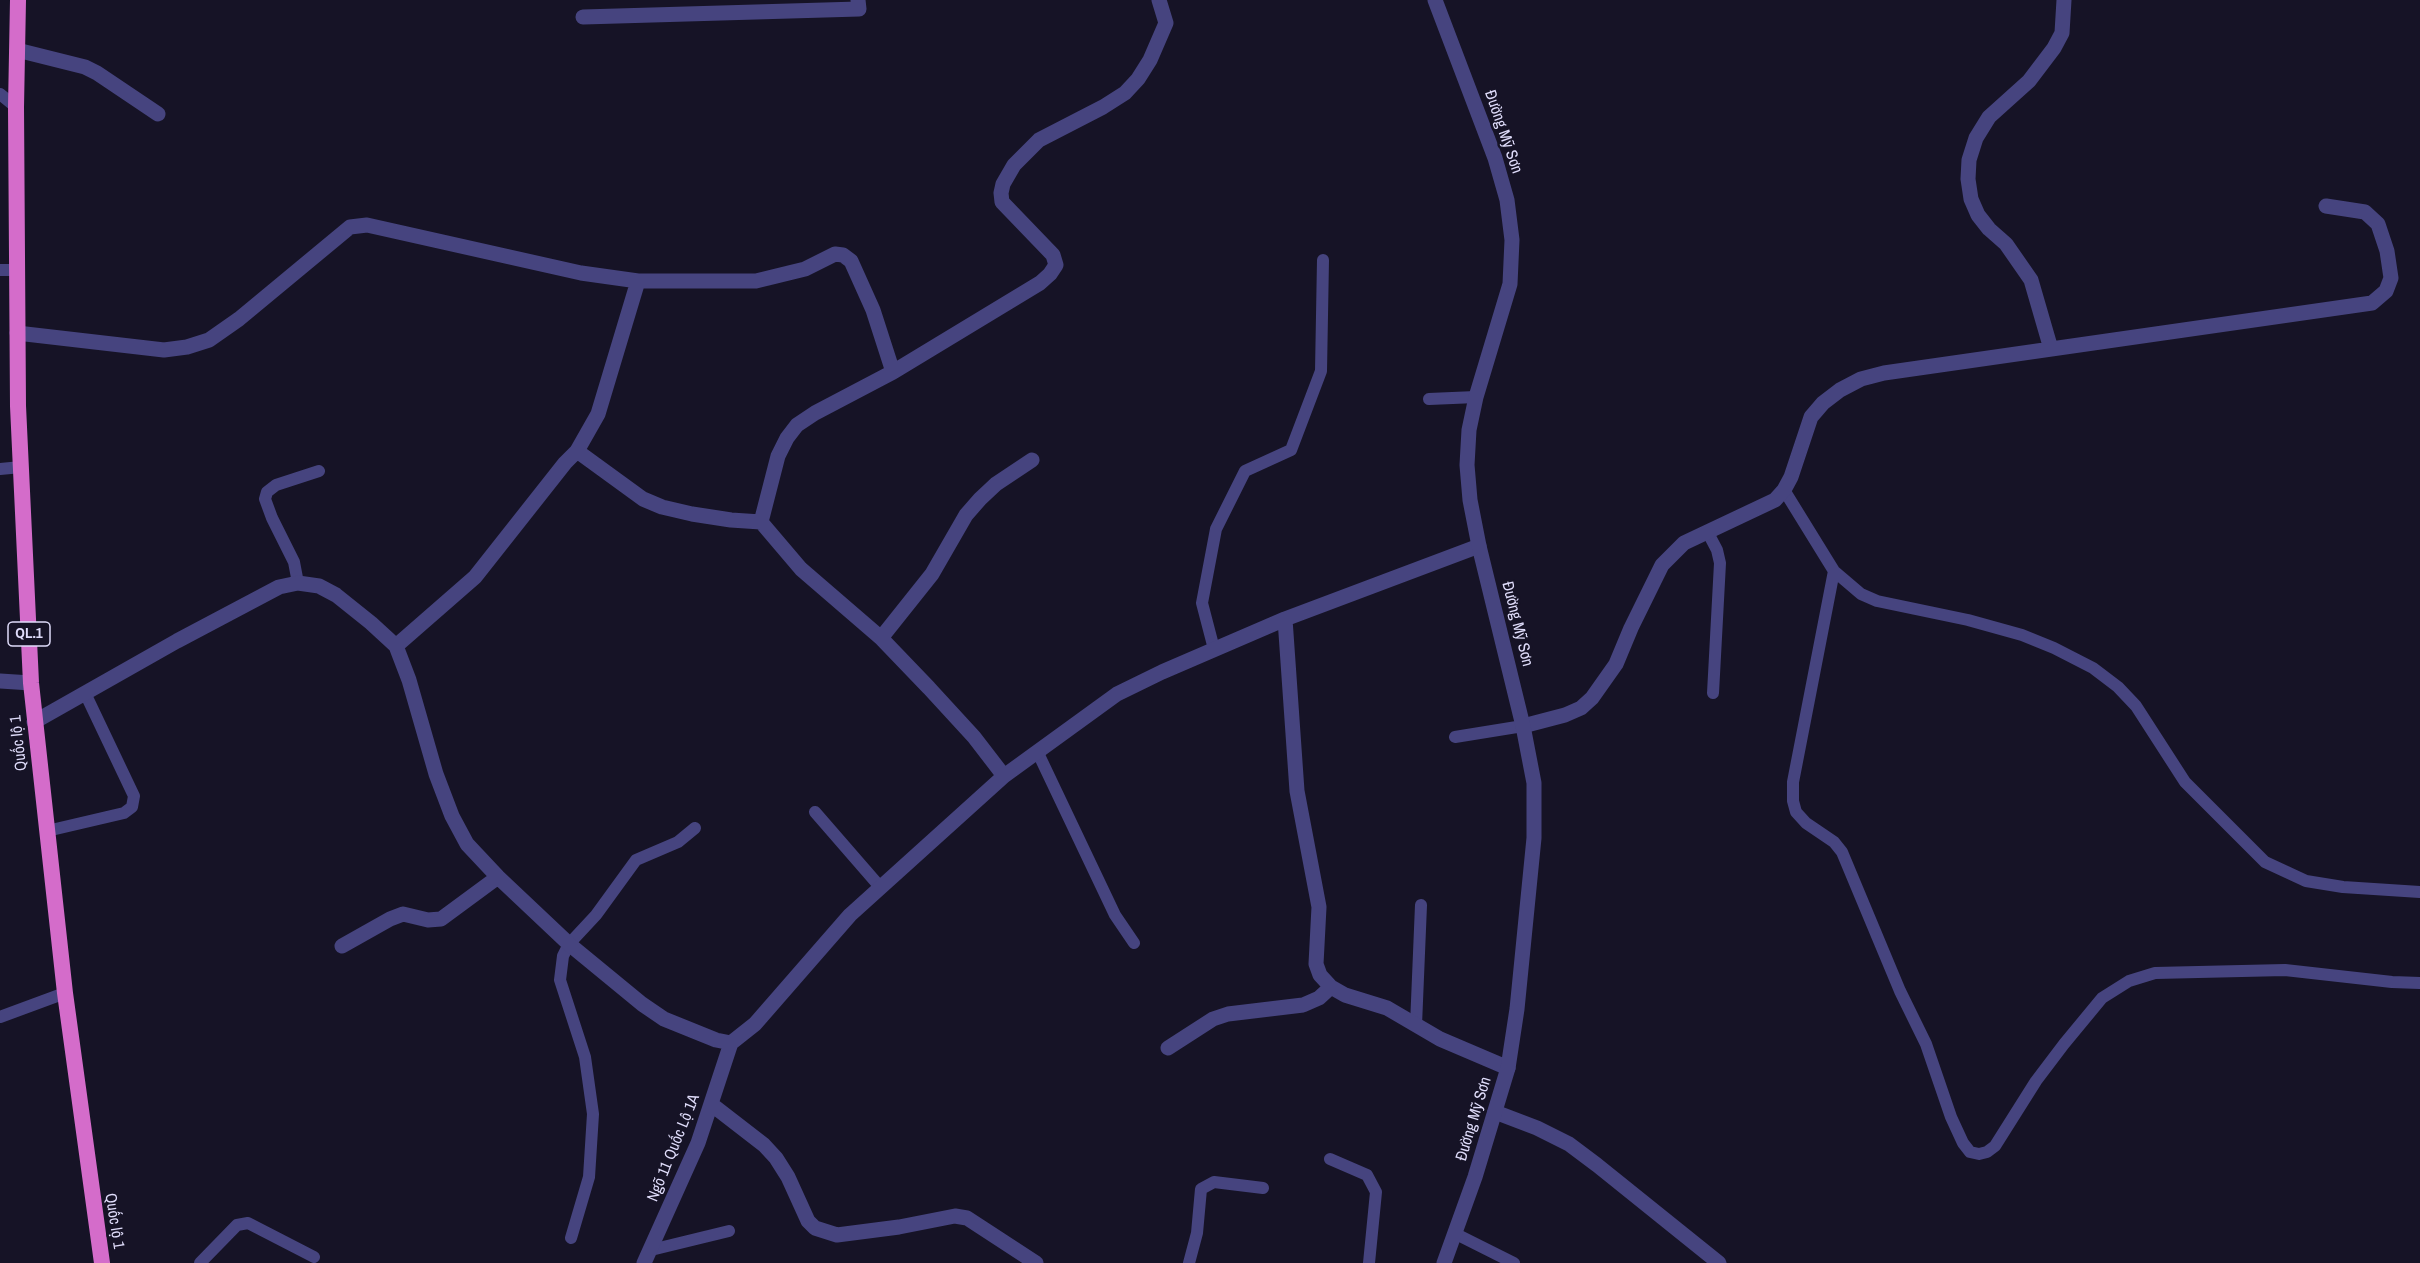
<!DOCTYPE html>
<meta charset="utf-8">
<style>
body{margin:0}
canvas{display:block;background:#161326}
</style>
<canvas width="2420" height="1263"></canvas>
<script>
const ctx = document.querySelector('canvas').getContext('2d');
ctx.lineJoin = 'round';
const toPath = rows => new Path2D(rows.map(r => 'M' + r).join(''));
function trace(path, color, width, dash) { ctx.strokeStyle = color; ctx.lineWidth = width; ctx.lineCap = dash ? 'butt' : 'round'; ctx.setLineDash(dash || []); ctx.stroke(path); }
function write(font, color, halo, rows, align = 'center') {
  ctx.font = font + ' "Archivo Narrow",sans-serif'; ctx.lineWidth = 5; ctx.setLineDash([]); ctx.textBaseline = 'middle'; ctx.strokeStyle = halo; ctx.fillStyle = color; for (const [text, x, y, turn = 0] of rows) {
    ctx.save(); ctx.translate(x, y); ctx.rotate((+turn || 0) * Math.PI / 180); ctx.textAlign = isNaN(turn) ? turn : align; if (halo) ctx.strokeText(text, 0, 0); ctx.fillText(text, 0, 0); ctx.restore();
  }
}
const service = toPath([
 [0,94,16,107],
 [0,270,17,270],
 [1429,399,1476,397],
 [0,469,21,467],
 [1784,490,1834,571,1861,594,1877,601,1968,620,2022,635,2054,648,2093,668,2118,687,2136,706,2185,782,2265,862,2306,881,2343,887,2420,892],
 [1707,531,1717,550,1720,563,1713,693],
 [1834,571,1793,782,1793,801,1796,812,1806,823,1834,842,1842,852,1900,991,1926,1044,1951,1117,1963,1143,1970,1152,1979,1154,1987,1152,1995,1146,2036,1081,2064,1044,2102,998,2129,981,2155,973,2285,970,2392,982,2420,983],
 [298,583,294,562,272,518,265,499,267,492,276,485,319,471],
 [1214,649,1202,603,1216,529,1245,471,1291,450,1321,371,1323,260],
 [1455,737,1523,726],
 [1038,753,1115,915,1134,943],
 [815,812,881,888],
 [47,831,124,813,132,807,134,796,85,693],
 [0,1017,65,993],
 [1416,1025,1421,905],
 [1330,1159,1367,1175,1376,1192,1369,1263],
 [1456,1234,1514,1263],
 [571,1238,589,1177,593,1114,585,1057,560,980,563,956,569,944,596,915,636,860,678,842,695,828],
 [651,1250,729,1231],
 [200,1263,237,1225,248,1223,314,1257],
 [1189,1263,1197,1233,1201,1189,1214,1182,1263,1188]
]);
const minor = toPath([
 [583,17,859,9,858,0],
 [17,50,85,67,97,73,158,114],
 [17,333,164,350,187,347,209,340,239,319,350,227,367,225,581,273,638,281,756,281,805,269,835,254,843,255,851,261,873,310,893,372],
 [2051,349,2031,280,2006,244,1989,229,1978,215,1971,199,1968,179,1969,160,1976,138,1989,117,2029,81,2054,48,2062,33,2064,0],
 [577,451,643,499,662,507,692,514,731,520,761,522,801,569,881,638,929,688,974,737,1004,776],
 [761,522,778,456,787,438,797,425,815,413,893,372,1040,283,1050,274,1056,265,1053,255,1002,202,1001,193,1003,184,1014,165,1039,140,1103,107,1125,93,1138,79,1150,60,1166,23,1159,0],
 [1285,619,1297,791,1319,907,1316,964,1320,975,1331,987,1345,995,1387,1008,1440,1039,1508,1068],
 [881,638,932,574,966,515,980,499,996,484,1032,460],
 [396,646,475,577,565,463,577,451,598,414,638,281],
 [0,681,31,683],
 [34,722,177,641,279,587,298,583,319,586,336,595,371,623,396,646,409,680,436,774,452,816,467,844,498,877,569,944,642,1004,664,1019,716,1040,731,1043,755,1024,850,915,1004,776,1117,694,1162,672,1285,619,1479,546],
 [1523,726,1565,715,1581,708,1592,698,1616,664,1631,628,1662,565,1684,543,1775,500,1784,490,1791,477,1811,417,1823,403,1840,390,1861,379,1884,373,2372,303,2386,291,2391,278,2387,251,2378,224,2365,212,2326,206],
 [342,946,390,919,403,914,428,920,441,919,498,877],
 [1168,1048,1213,1019,1228,1014,1303,1005,1319,998,1331,987],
 [711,1104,764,1145,776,1158,788,1177,808,1221,815,1228,837,1235,899,1227,955,1216,967,1218,1036,1263],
 [1495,1112,1537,1128,1569,1144,1597,1165,1719,1263],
 [644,1263,698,1143,731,1043]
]);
const tertiary = toPath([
 [1435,0,1495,158,1507,200,1512,240,1510,284,1476,397,1469,430,1467,465,1470,500,1479,546,1523,726,1534,783,1534,838,1517,1009,1508,1068,1475,1177,1444,1263]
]);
const trunk = toPath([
 [18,0,16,107,18,406,31,683,65,993,102,1263]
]);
const shields = [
 [29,634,42]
];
const shieldNames = [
 ["QL.1",29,634]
];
const streetNames = [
 ["Đường Mỹ Sơn",1503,132,71],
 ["Đường Mỹ Sơn",1517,624,76],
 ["Quốc lộ 1",19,743,-96],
 ["Đường Mỹ Sơn",1474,1119,-73],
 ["Ngõ 11 Quốc Lộ 1A",674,1148,-68],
 ["Quốc lộ 1",114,1221,81]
];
trace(service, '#46447f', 12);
trace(minor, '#46447f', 15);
trace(tertiary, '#46447f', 15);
trace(trunk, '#d46cca', 16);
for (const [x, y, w] of shields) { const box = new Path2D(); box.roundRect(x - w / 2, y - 12, w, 24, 4.5); ctx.fillStyle = '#161326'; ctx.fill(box); trace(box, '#dfdcfa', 1.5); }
write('bold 15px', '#dfdcfa', null, shieldNames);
write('16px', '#dfdcfa', '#161326', streetNames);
</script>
